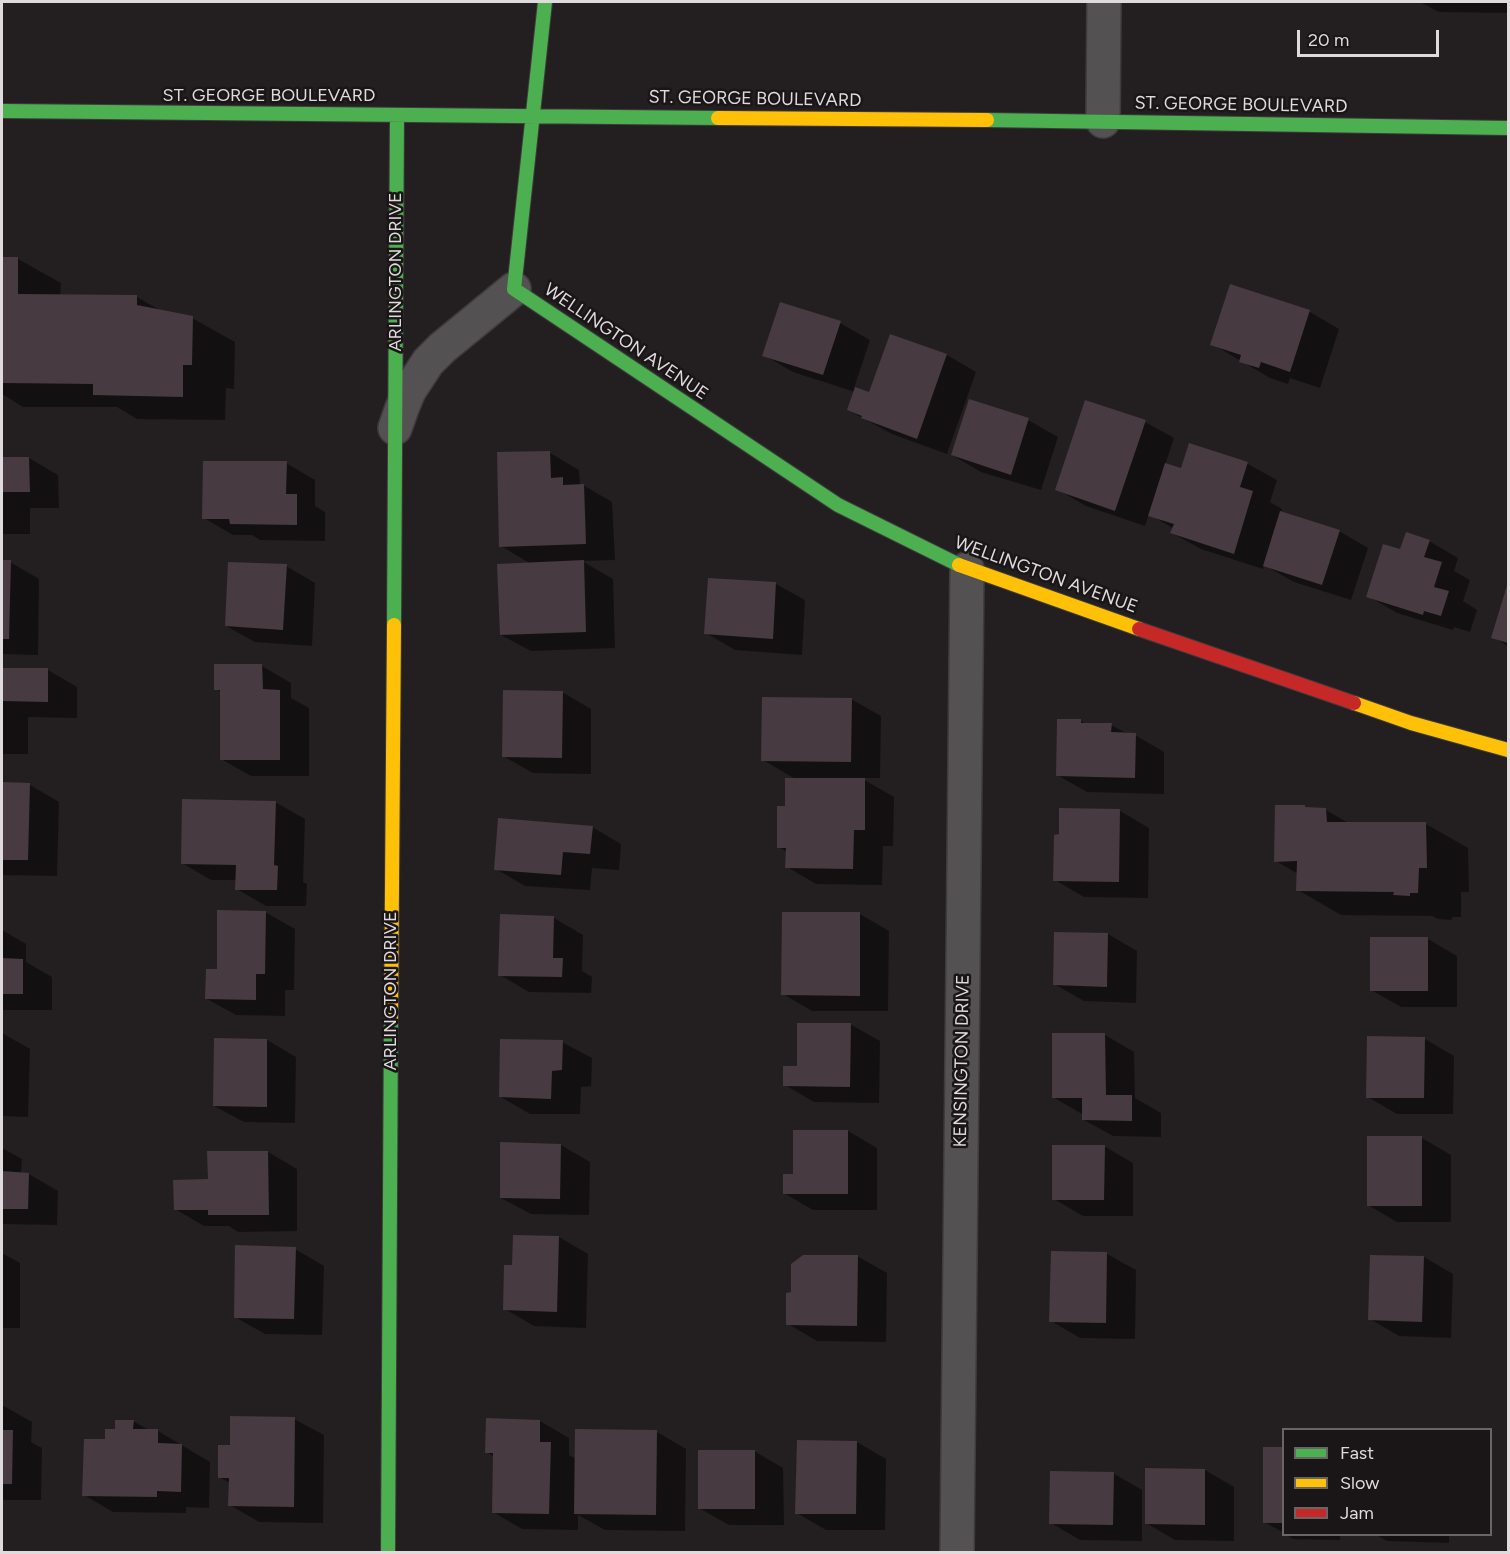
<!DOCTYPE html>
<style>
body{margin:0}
#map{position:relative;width:1510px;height:1554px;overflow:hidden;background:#231f21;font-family:Figtree,sans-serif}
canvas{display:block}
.frame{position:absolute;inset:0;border:3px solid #dfdbdc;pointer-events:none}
.legend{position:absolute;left:1282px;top:1428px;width:210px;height:108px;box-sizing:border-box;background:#1a1517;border:2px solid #696466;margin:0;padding:8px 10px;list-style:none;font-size:18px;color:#dfdbdc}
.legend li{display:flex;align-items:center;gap:12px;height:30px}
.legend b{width:30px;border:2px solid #696466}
.scale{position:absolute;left:1297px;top:30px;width:142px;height:27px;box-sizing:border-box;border:3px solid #dfdbdc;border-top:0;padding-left:8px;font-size:18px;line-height:21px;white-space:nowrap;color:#dfdbdc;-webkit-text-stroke:4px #1a1517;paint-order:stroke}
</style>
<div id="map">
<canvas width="1510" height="1554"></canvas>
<div class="frame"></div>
<ul class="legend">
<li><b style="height:8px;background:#4caf50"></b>Fast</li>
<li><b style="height:8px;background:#ffc107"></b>Slow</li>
<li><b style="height:8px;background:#c62828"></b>Jam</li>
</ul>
<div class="scale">20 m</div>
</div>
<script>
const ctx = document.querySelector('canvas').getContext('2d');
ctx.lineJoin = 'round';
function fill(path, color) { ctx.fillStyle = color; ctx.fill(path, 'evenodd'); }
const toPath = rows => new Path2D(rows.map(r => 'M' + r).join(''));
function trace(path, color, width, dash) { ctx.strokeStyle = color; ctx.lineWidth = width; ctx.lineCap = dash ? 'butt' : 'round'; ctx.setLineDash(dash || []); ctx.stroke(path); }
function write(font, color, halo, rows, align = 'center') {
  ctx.font = font + ' Figtree,sans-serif'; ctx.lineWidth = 5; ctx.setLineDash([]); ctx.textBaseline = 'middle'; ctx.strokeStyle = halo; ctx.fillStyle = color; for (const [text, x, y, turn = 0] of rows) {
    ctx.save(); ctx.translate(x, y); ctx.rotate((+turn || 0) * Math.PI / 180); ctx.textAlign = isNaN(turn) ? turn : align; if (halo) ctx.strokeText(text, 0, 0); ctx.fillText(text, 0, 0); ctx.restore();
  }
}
const shadow = toPath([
 [1420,2,1508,2,1508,13,1439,12],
 [2,258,18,259,61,283,60,296,137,297,163,312,192,318,235,342,234,389,226,388,225,420,137,419,117,407,23,407,2,394],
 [1231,286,1310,312,1339,329,1320,388,1290,378,1288,384,1270,378,1212,344],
 [781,304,840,323,870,340,854,388,870,394,947,355,976,372,947,454,892,434,848,410,855,392,793,372,764,355],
 [970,401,1028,420,1058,437,1041,490,981,472,952,455],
 [1145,422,1174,438,1165,465,1182,470,1190,445,1248,464,1277,480,1270,502,1282,509,1281,513,1339,531,1368,548,1351,600,1294,582,1264,565,1263,569,1201,549,1172,533,1174,529,1149,514,1145,526,1086,506,1057,489],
 [550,453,579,470,580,485,583,485,612,502,615,560,582,561,613,579,615,648,531,651,501,635,531,564,501,546],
 [2,458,29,458,58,475,59,508,30,508,30,534,2,534],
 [286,463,315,480,315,506,325,512,325,541,260,540,252,535,233,535,204,518],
 [1429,541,1458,558,1454,571,1470,580,1463,601,1477,610,1470,632,1454,627,1453,630,1397,613,1368,596,1401,551],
 [2,561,10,562,39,579,38,655,2,654],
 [286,566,315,583,312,646,255,642,226,626],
 [776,584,805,600,802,655,735,650,706,633],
 [1508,585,1508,646,1493,637],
 [262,666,291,683,291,698,309,708,309,776,251,776,221,759,221,692,216,689],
 [2,669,48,670,77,687,77,718,28,717,28,754,2,754],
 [562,692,591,709,591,774,533,773,503,756],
 [851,699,881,716,880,778,861,778,894,797,893,846,883,846,882,885,816,884,787,867,787,852,779,847,787,808,797,780,763,760],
 [1081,721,1088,725,1111,725,1128,734,1135,735,1164,752,1164,794,1087,792,1057,775],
 [2,784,30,785,59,802,57,876,2,875],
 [275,802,305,819,303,882,307,884,306,906,266,906,237,889,237,880,211,880,182,863],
 [1304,806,1309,809,1326,810,1350,824,1426,824,1468,848,1469,892,1461,892,1461,917,1452,917,1452,920,1438,919,1432,916,1341,915,1298,890,1298,874,1276,861],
 [1120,811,1149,828,1148,898,1084,897,1055,880],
 [592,827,621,844,619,870,592,868,590,890,525,886,496,869],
 [265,912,295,929,294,990,285,990,285,1016,236,1015,207,999,218,971],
 [860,914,889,931,888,1011,812,1011,783,994],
 [554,918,583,935,582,971,592,977,591,993,529,992,500,975],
 [2,930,26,944,26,962,52,977,52,1010,2,1010],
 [1108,934,1137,951,1136,1003,1084,1001,1054,984],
 [1428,939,1457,956,1457,1007,1401,1007,1371,990],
 [850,1024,880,1041,879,1103,814,1102,785,1085,798,1068],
 [2,1033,30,1049,28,1117,2,1116],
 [1105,1035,1134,1052,1135,1098,1161,1113,1161,1137,1113,1136,1084,1120,1082,1114,1053,1097],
 [1425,1039,1454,1056,1453,1114,1397,1114,1368,1097],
 [267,1040,296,1057,295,1123,244,1122,214,1106],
 [562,1042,592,1058,591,1086,581,1087,580,1114,530,1114,501,1097],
 [848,1131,877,1148,877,1210,813,1210,784,1193,794,1176],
 [1422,1138,1451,1155,1451,1222,1397,1222,1368,1205],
 [561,1145,590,1162,589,1215,531,1214,501,1198],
 [1104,1146,1133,1163,1133,1216,1083,1216,1054,1199],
 [2,1148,22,1159,21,1174,29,1174,58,1191,57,1225,2,1224],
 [268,1152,297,1169,297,1231,238,1232,229,1226,204,1226,175,1209,209,1181],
 [559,1237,588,1254,586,1328,534,1326,505,1309,514,1266],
 [295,1249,324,1266,322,1335,265,1334,235,1317],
 [2,1253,20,1263,20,1328,2,1328],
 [1107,1254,1136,1270,1135,1339,1080,1338,1051,1321],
 [857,1256,887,1273,886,1342,817,1341,788,1324],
 [1424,1257,1453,1274,1451,1338,1399,1336,1370,1319],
 [2,1405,32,1422,31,1442,42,1448,41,1500,2,1500],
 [294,1419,324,1435,323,1523,259,1522,230,1505,230,1483,219,1477,231,1447],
 [133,1421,149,1430,158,1431,210,1462,209,1508,186,1507,186,1513,113,1512,84,1495,106,1441,116,1430],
 [540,1421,569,1438,569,1455,576,1459,657,1432,686,1449,685,1531,605,1530,578,1515,578,1530,522,1529,493,1512,495,1457,486,1452],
 [857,1442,886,1459,885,1530,826,1530,797,1513],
 [1284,1448,1284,1533,1264,1522],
 [754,1451,783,1468,784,1525,729,1525,699,1508],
 [1205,1470,1234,1487,1234,1541,1175,1540,1146,1523],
 [1113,1473,1142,1490,1142,1541,1080,1540,1051,1523],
 [1285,1534,1340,1534,1340,1540,1293,1539],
 [1375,1534,1449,1534,1449,1543,1387,1541]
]);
const building = toPath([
 [2,257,18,257,18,294,137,295,137,305,193,316,192,365,183,365,183,397,93,395,93,384,2,383],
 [1230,284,1310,310,1290,372,1261,362,1259,368,1239,362,1241,355,1210,345],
 [780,302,841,321,823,375,762,356],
 [890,334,947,354,917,439,861,418,862,416,847,410,855,387,869,392],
 [969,399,1029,418,1011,475,951,455],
 [1085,400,1146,420,1115,511,1055,490],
 [1189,443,1248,462,1240,487,1253,491,1234,554,1170,533,1174,524,1148,516,1165,463,1181,468],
 [550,451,551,478,563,477,563,485,584,484,586,544,499,547,497,452],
 [2,457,29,457,30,492,2,492],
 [203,461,287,461,286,494,297,494,297,525,230,524,229,519,202,519],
 [1280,511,1340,530,1322,585,1263,566],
 [1406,532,1430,540,1424,557,1442,562,1434,587,1449,591,1441,616,1424,611,1423,615,1366,597,1383,544,1400,549],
 [2,560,11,560,9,639,2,639],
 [584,560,586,632,500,635,497,564],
 [228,562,287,564,283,630,225,626],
 [708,578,776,582,773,639,704,634],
 [1508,582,1508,643,1491,638],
 [214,664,262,664,263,689,280,690,280,760,220,760,220,690,214,690],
 [2,668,48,668,48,702,2,701],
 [503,690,563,691,562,758,502,757],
 [762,697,852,698,851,762,761,761],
 [1057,719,1081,719,1081,723,1112,723,1111,732,1136,733,1135,778,1056,776],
 [785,778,865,778,865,830,854,830,853,869,785,868,786,848,777,848,777,806,785,806],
 [2,782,30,783,28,860,2,860],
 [182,799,276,801,274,865,278,866,277,890,235,890,236,865,181,864],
 [1275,805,1305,805,1305,807,1326,808,1327,822,1426,822,1427,868,1419,868,1418,893,1410,893,1410,896,1393,895,1394,892,1296,891,1297,861,1274,862],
 [1059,808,1120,809,1119,882,1053,881,1054,835,1059,834],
 [498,818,593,826,590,854,563,852,561,875,494,870],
 [217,910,266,911,265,974,256,974,256,1000,205,999,206,969,217,969],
 [782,912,860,912,860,996,781,995],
 [500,914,554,916,553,958,563,958,562,977,498,976],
 [1054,932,1108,933,1107,987,1053,985],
 [1370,937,1428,937,1428,991,1370,991],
 [2,958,23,959,23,994,2,994],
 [797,1023,851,1023,850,1087,783,1086,783,1066,797,1066],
 [1052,1033,1105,1033,1106,1095,1132,1095,1132,1121,1082,1120,1082,1098,1052,1098],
 [1367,1036,1425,1037,1424,1098,1366,1098],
 [214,1038,267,1039,267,1107,213,1106],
 [500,1039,563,1040,562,1070,552,1071,551,1099,499,1097],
 [793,1130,848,1130,848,1194,783,1194,783,1174,793,1174],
 [1367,1136,1422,1136,1422,1206,1367,1206],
 [500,1142,561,1144,560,1199,500,1198],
 [1052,1145,1105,1145,1104,1200,1052,1200],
 [207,1151,268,1151,269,1215,208,1215,208,1210,174,1210,173,1180,208,1179],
 [2,1171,29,1173,28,1209,2,1209],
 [513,1235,559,1236,557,1312,503,1310,504,1265,512,1265],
 [235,1245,296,1247,294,1319,234,1318],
 [1051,1251,1107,1252,1106,1323,1049,1322],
 [803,1255,858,1255,857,1326,786,1325,786,1293,791,1292,791,1264],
 [1370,1255,1424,1256,1422,1322,1368,1320],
 [230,1416,295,1417,294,1507,228,1506,229,1478,218,1478,218,1445,230,1445],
 [486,1418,540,1420,540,1442,551,1442,549,1514,492,1513,493,1453,485,1453],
 [115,1420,134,1420,133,1429,158,1429,158,1443,182,1444,181,1492,157,1491,157,1497,82,1496,84,1439,105,1439,105,1429,115,1429],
 [575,1429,657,1430,656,1515,574,1514],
 [2,1430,13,1430,12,1484,2,1484],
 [797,1440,857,1441,856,1514,795,1514],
 [1263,1447,1284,1447,1284,1523,1263,1523],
 [698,1450,755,1450,755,1509,698,1509],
 [1145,1468,1205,1469,1205,1525,1145,1524],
 [1050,1471,1114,1472,1113,1525,1049,1524]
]);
const street = toPath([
 [1103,121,1104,2],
 [395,428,402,408,409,391,428,362,442,348,514,289],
 [957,1552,967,569]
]);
const fast = toPath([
 [545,2,514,289,838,505,959,565],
 [2,111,718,118],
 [987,120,1508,128],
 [394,625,397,115],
 [388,1552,391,1018]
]);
const slow = toPath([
 [718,118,987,120],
 [959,565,1139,629],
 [1354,703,1411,723,1508,750],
 [391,1018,394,625]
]);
const jam = toPath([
 [1139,629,1354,703]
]);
const streetNames = [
 ["ST. GEORGE BOULEVARD",269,96],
 ["ST. GEORGE BOULEVARD",755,99,1],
 ["ST. GEORGE BOULEVARD",1241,105,1],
 ["ARLINGTON DRIVE",396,272,-90],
 ["WELLINGTON AVENUE",626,342,34],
 ["WELLINGTON AVENUE",1046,575,20],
 ["ARLINGTON DRIVE",391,991,-90],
 ["KENSINGTON DRIVE",962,1061,-89]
];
fill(shadow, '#0007');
fill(building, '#473a40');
trace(street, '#3e3b3c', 36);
trace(fast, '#3e3b3c', 16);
trace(slow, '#3e3b3c', 16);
trace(jam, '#3e3b3c', 16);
trace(street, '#545152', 33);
trace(fast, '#4caf50', 14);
trace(slow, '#ffc107', 14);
trace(jam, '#c62828', 14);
write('18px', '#dfdbdc', '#1a1517', streetNames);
</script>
